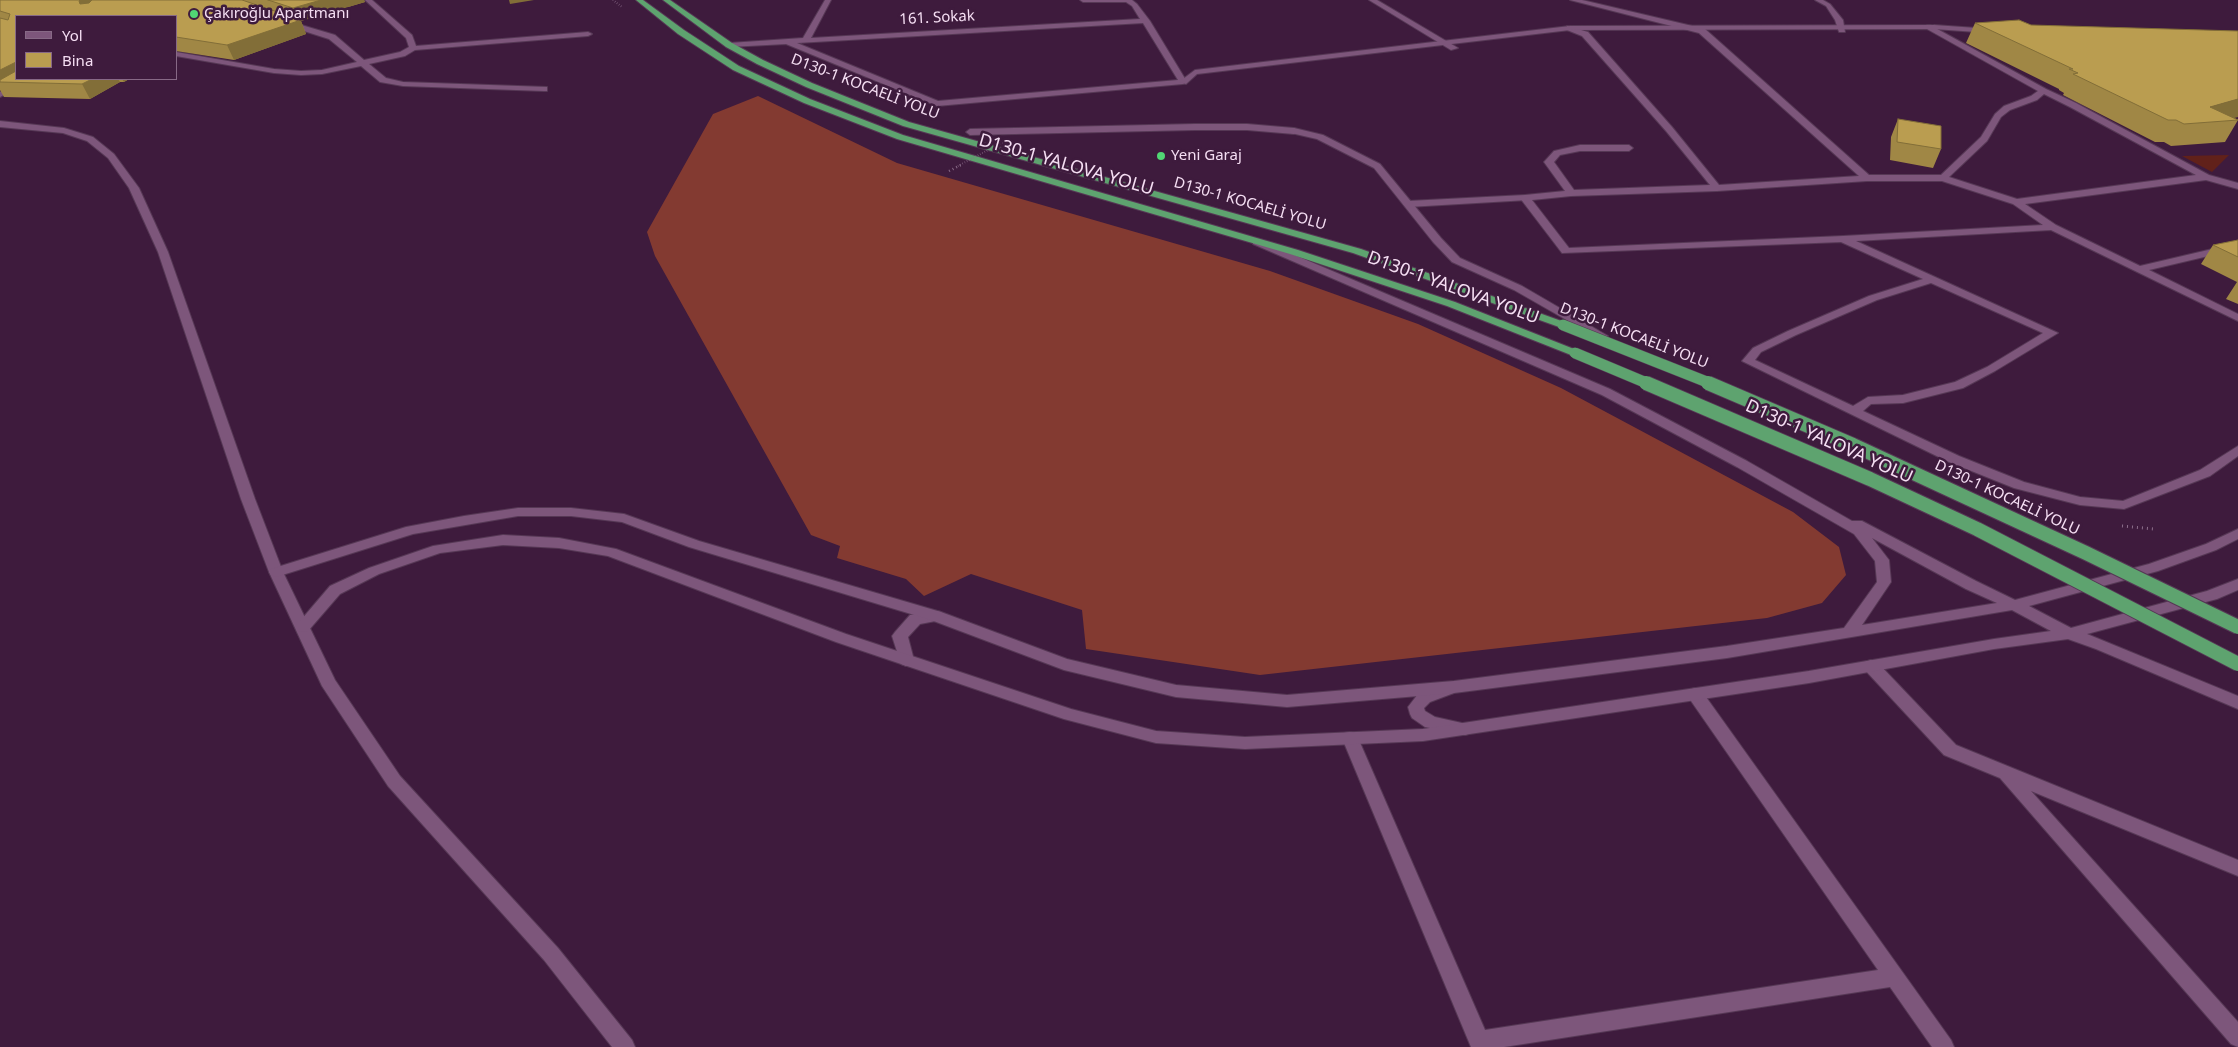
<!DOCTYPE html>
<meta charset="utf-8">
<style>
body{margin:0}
#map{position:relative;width:2238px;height:1047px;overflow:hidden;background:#3e1b3d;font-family:"Noto Sans",sans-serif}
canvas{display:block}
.legend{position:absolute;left:15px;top:15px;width:162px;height:65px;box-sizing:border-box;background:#3e1b3d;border:1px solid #876986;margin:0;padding:6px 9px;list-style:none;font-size:15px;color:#f5def3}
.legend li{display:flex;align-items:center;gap:10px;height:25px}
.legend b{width:25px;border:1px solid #876986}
</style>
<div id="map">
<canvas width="2238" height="1047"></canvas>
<ul class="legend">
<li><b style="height:6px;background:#7d567b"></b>Yol</li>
<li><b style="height:14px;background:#ba9d50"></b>Bina</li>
</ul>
</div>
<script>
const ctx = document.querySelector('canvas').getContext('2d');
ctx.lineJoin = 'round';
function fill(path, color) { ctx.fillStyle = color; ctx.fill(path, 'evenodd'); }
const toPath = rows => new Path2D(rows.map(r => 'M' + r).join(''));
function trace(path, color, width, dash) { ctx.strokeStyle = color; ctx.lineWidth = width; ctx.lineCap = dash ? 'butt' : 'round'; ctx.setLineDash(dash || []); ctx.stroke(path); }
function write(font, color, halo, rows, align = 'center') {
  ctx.font = font + ' "Noto Sans",sans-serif'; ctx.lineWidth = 5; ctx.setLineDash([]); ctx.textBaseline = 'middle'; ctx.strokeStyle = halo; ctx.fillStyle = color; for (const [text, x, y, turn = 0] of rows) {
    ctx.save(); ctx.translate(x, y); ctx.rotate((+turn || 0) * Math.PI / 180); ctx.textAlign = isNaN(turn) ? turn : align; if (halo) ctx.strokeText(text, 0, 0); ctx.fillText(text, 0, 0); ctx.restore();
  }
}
const green = toPath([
 [2229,155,2212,172,2182,156]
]);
const forest = toPath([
 [758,96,897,163,1270,271,1418,324,1561,388,1793,512,1839,547,1846,575,1822,603,1767,618,1260,675,1086,649,1082,610,971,574,924,596,906,579,837,558,840,546,811,535,655,256,647,232,713,114]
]);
const pathFar1 = toPath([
 [613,0,622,7]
]);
const path = toPath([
 [2122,526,2154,529]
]);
const service = toPath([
 [0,121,64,128,93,137,114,154,139,188,168,252,255,499,283,572,335,680,400,776,558,948,632,1040,635,1047,612,1047,544,960,388,786,322,686,269,572,241,499,158,252,129,188,108,158,87,141,63,133,0,127,0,121],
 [1195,124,1247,124,1294,128,1298,131,1294,134,1247,130,1195,130,970,135,966,132,970,129,1195,124],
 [1525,195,1530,198,1528,200,1408,207,1403,204,1408,201,1525,195]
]);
const minor = toPath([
 [365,0,372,0,412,35,416,46,588,32,592,34,588,36,415,50,405,56,369,64,386,78,403,82,547,87,547,91,544,91,403,86,380,82,361,66,322,74,301,75,274,73,176,56,176,52,274,69,301,71,322,70,357,62,329,39,285,25,285,21,288,21,335,35,364,60,400,52,409,47,406,38,365,0],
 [825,0,831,0,811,38,1140,19,1132,6,1126,2,1083,2,1080,0,1132,0,1137,4,1150,21,1187,82,1183,84,937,106,786,44,729,47,725,45,729,43,803,38,825,0],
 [1143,23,1178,80,938,101,797,43,1143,23],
 [1369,0,1377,0,1458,48,1451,50,1369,0],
 [1570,0,1582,0,1705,29,1869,175,1941,175,1981,137,1995,114,2004,106,2031,96,2038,91,1927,29,1927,25,1930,25,2046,89,2076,103,2209,175,2238,183,2238,189,2206,180,2025,204,2056,225,2140,266,2238,243,2238,249,2149,270,2238,314,2238,321,2051,230,1856,241,2058,333,1995,371,1963,388,1903,403,1871,404,1863,411,1959,456,2024,482,2080,497,2123,501,2200,470,2238,446,2238,456,2210,476,2124,509,2080,505,2014,488,1949,462,1742,361,1753,348,1788,331,1869,296,1923,279,1841,242,1562,253,1520,198,1525,195,1565,191,1544,162,1554,151,1580,145,1629,145,1633,148,1629,151,1580,151,1560,155,1554,162,1574,190,1710,185,1666,131,1582,36,1567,30,1567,26,1588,32,1672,127,1719,185,1859,176,1699,33,1570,0],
 [2044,94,2070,107,2196,175,2017,199,1949,177,1987,141,2001,117,2010,110,2037,100,2044,94],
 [1867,181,1942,181,2013,204,2043,225,1843,236,1569,248,1532,200,1571,196,1717,191,1867,181],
 [1931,283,2043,333,1987,367,1955,382,1903,395,1868,397,1853,406,1755,360,1761,352,1796,335,1877,300,1931,283],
 [1815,0,1823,0,1830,4,1843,20,1845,32,1839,32,1835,20,1826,6,1815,0],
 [25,79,34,79,0,97,0,92,25,79],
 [1871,660,1877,662,1956,745,2238,860,2238,876,2031,791,2238,1022,2238,1047,2231,1044,2000,778,1944,755,1865,670,1863,666,1865,662,1871,660],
 [1695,688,1701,690,1951,1040,1954,1047,1932,1047,1890,987,1504,1047,1471,1047,1342,738,1344,733,1350,732,1356,733,1358,738,1485,1030,1878,970,1689,698,1687,694,1689,690,1695,688]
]);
const tertiary = toPath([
 [1934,25,1991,29,1995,31,1991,33,1934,29,1570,30,1197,74,1186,84,1179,82,1195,70,1570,26,1934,25],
 [1294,128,1323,135,1380,164,1441,238,1460,258,1522,286,1608,336,1602,339,1598,338,1514,290,1452,262,1433,242,1374,168,1317,139,1291,133,1290,131,1294,128],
 [936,611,941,612,943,616,941,620,920,624,908,637,914,660,911,664,906,666,901,664,892,636,895,632,910,615,936,611],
 [1448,683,1454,685,1456,689,1454,693,1430,702,1424,708,1425,711,1435,717,1471,725,1473,729,1471,733,1465,735,1425,727,1412,718,1410,714,1408,707,1418,694,1448,683]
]);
const secondary = toPath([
 [1257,239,1610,389,1747,461,1852,521,1862,521,1976,581,2015,600,2149,564,2206,544,2238,529,2238,539,2216,550,2158,571,2029,606,2071,628,2207,591,2238,579,2238,590,2217,599,2087,634,2238,696,2238,709,2096,649,2068,639,1994,649,1809,683,1423,741,1245,749,1156,743,1064,719,836,642,608,556,559,548,503,545,440,553,379,574,340,594,308,631,303,632,298,631,295,627,330,586,369,568,433,546,503,535,559,538,616,549,846,634,1071,709,1156,731,1245,737,1423,729,1809,671,1994,639,2051,631,2012,610,1727,658,1454,693,1287,707,1176,697,1064,670,931,620,689,547,622,522,571,516,518,516,413,534,276,577,271,575,269,572,271,569,406,527,464,516,518,508,571,508,624,514,699,541,941,612,1067,659,1176,685,1287,695,1454,681,1727,646,1844,628,1877,582,1875,561,1854,534,1737,467,1602,395,1253,244,1253,240,1257,239],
 [1872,538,1966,589,1997,603,1862,625,1891,582,1889,560,1872,538]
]);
const trunk = toPath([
 [636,0,643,0,684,30,739,66,810,99,903,135,1298,250,1455,302,1579,351,1581,353,1579,355,1571,355,1447,306,1290,254,897,139,804,103,733,70,678,34,636,0],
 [663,0,670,0,732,43,763,60,812,83,909,122,1361,249,1567,323,1569,325,1567,327,1559,327,1353,253,903,126,806,87,757,64,726,47,663,0]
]);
const pathBridgeFar1 = toPath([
 [958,166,1007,140]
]);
const pathBridge = toPath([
 [949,171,961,165]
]);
const trunkBridgeFar1 = toPath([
 [1563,325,1712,384],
 [1575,353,1649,384]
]);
const trunkBridge = toPath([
 [1646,383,1870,479,1977,529,2238,664],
 [1708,383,1853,445,2086,553,2238,627]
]);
const wall = toPath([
 [0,0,364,0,365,2,301,21,306,34,234,60,176,51,176,16,16,16,16,79,129,79,124,82,120,82,90,99,4,97,0,90],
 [1975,23,2234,118,2238,120,2225,142,2171,146,2164,142,2155,142,2063,95,2064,93,2059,90,2059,89,1966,43],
 [1898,119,1941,149,1933,168,1890,160,1891,137],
 [2238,240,2238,304,2226,299,2237,282,2201,264,2213,245]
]);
const shadedWall = toPath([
 [80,0,98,0,86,15,80,4,79,1],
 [321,0,364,0,365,2,301,21,306,34,234,60,227,45,299,20,293,8],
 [509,0,534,0,510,4],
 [16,62,16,79,0,82,0,70],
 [92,79,118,79,120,82,90,99,82,84],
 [122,79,129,79,124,82],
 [2238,99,2238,117,2224,121,2210,107]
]);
const building = toPath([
 [0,0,80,0,79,1,80,4,89,3,92,0,242,0,301,20,227,45,176,37,176,16,16,16,16,62,0,70,0,18,8,20,10,14,0,11,0,0],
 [268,0,321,0,293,8,268,0],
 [2019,20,2031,25,2238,31,2238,99,2210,107,2238,120,2184,124,2176,120,2168,120,2073,74,2078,73,2069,69,2073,69,1975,23,2019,20],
 [16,71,16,79,92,79,82,84,0,82,0,80,16,71],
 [1898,119,1941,126,1941,149,1897,142,1898,119],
 [2238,240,2238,257,2213,245,2238,240]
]);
const markers = [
 [194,14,5,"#51d674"],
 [1161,156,5,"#51d674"]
];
const farPoinames = [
 ["Çakıroğlu Apartmanı",204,14],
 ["Yeni Garaj",1171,156]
];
const farStreetnames = [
 ["161. Sokak",937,18,-3],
 ["D130-1 KOCAELİ YOLU",865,87,21],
 ["D130-1 KOCAELİ YOLU",1250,204,16],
 ["D130-1 KOCAELİ YOLU",1634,336,21],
 ["D130-1 KOCAELİ YOLU",2007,498,25]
];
const streetNames = [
 ["D130-1 YALOVA YOLU",1066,165,16],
 ["D130-1 YALOVA YOLU",1453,288,20],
 ["D130-1 YALOVA YOLU",1829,442,24]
];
fill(green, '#61211a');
fill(forest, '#833a31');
trace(service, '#563855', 2);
trace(minor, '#563855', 2);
trace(tertiary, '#563855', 2);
trace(secondary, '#563855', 2);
trace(trunk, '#563855', 2);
trace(pathFar1, '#8b6d8a', 2, [0.5, 2]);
trace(path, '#8b6d8a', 3, [1, 4]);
fill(service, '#7d567b');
fill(minor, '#7d567b');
fill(tertiary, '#7d567b');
fill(secondary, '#7d567b');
fill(trunk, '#5ea36f');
trace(trunkBridgeFar1, '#563855', 12, []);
trace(trunkBridge, '#563855', 16, []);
trace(pathBridgeFar1, '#8b6d8a', 2, [0.5, 2]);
trace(pathBridge, '#8b6d8a', 2.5, [1, 3]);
trace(trunkBridgeFar1, '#5ea36f', 11);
trace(trunkBridge, '#5ea36f', 14);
fill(wall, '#a08745');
fill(shadedWall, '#826e38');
fill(building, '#ba9d50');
trace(building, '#826e38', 1);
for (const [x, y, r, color] of markers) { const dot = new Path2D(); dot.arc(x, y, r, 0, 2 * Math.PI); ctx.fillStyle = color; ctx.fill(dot); trace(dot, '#3e1b3d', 2); }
write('15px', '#f5def3', '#3e1b3d', farPoinames, 'left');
write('15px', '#f5def3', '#3e1b3d', farStreetnames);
write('18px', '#f5def3', '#3e1b3d', streetNames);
</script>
